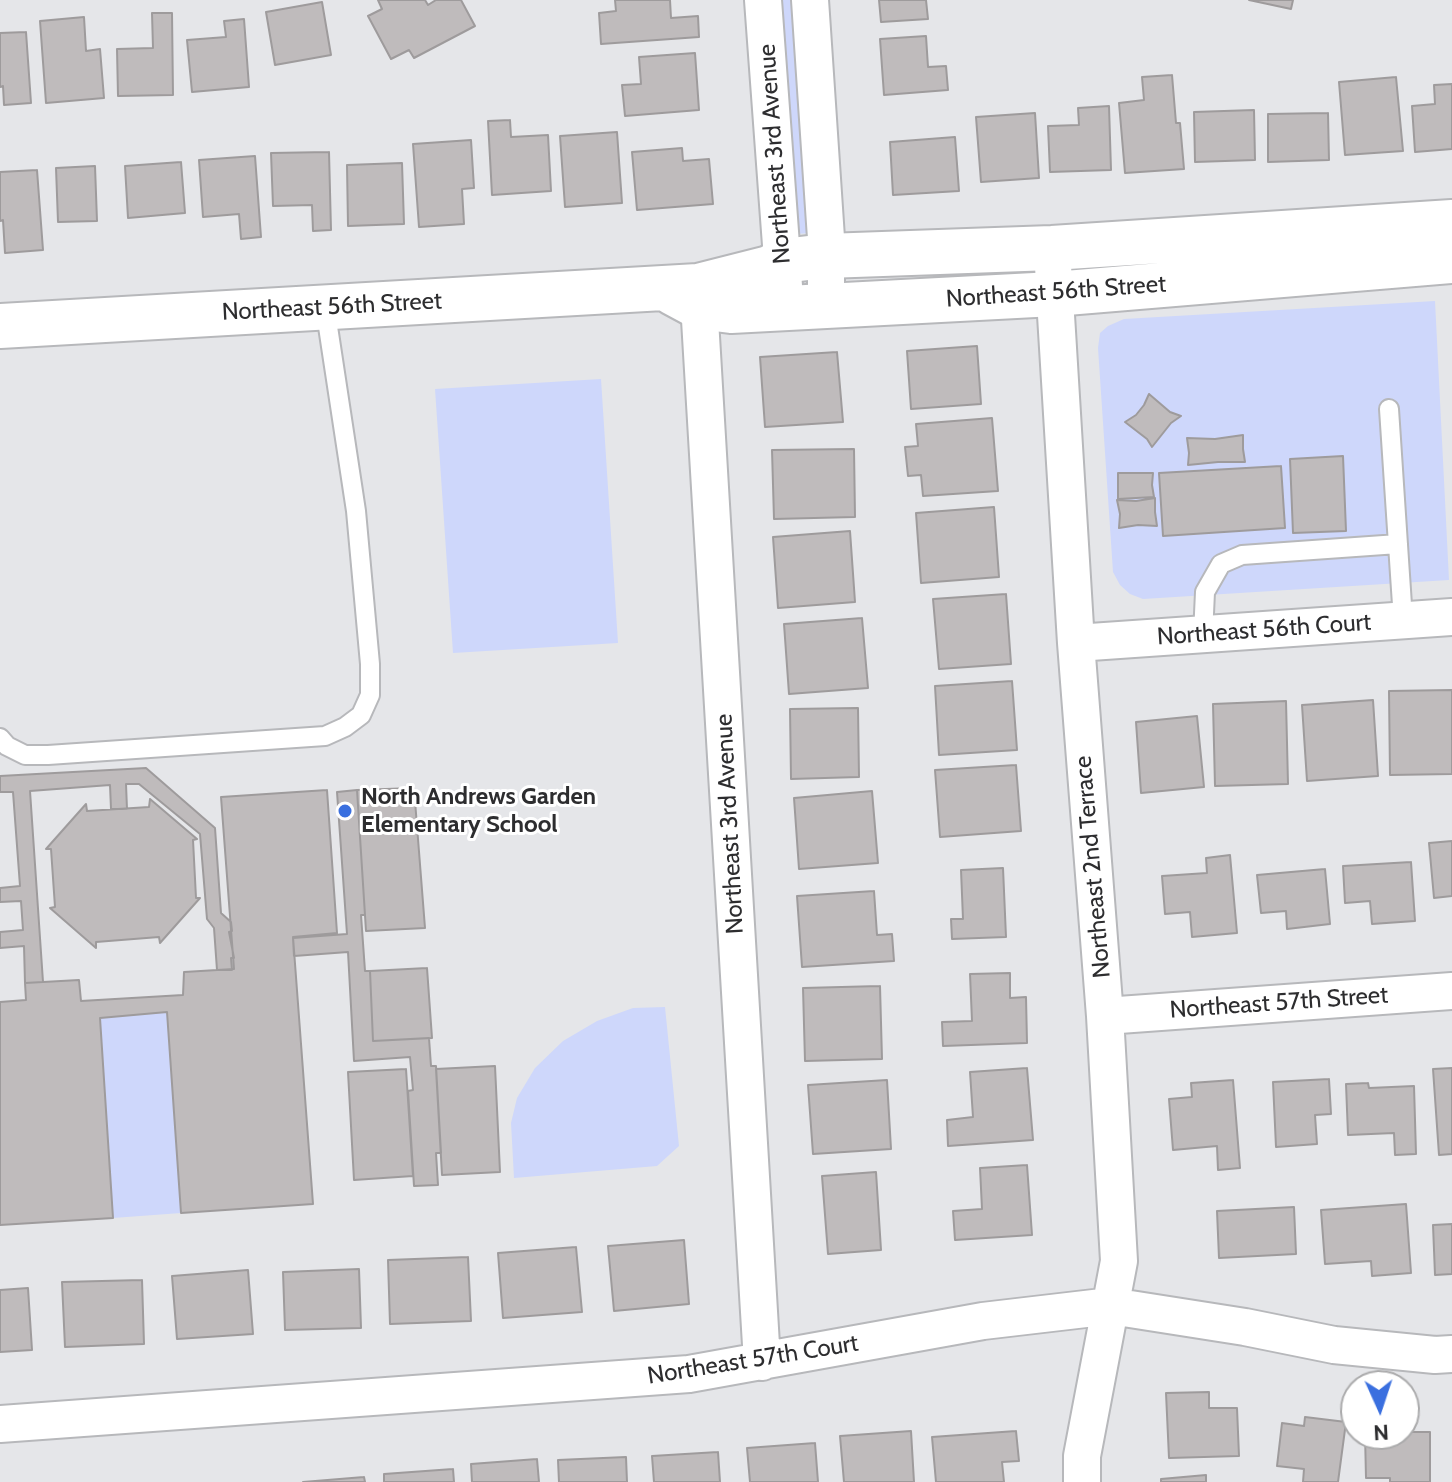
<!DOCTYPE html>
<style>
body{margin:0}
#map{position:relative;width:1452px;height:1482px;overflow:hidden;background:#e5e6e9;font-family:Cabin,sans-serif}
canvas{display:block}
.north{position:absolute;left:1340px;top:1370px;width:80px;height:80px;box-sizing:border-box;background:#fff;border:2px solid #ababac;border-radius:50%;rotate:177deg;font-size:22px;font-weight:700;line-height:32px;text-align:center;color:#2d2d2f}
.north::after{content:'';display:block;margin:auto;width:28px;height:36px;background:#3a6fdf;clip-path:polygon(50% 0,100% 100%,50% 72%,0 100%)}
</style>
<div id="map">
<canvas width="1452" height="1482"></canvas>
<div class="north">N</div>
</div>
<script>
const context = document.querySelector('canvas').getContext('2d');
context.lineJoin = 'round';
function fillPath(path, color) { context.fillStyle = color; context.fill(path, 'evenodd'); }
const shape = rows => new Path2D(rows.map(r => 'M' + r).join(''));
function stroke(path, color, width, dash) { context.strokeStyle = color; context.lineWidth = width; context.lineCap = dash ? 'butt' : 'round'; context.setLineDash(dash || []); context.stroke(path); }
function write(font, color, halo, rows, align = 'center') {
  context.font = font + ' Cabin,sans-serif'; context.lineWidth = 6; context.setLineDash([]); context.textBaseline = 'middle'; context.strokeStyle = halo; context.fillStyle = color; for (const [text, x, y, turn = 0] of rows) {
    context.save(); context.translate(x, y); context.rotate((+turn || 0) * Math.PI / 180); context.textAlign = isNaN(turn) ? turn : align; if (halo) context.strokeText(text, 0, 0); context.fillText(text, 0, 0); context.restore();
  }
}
const green = shape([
 [774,0,800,0,816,233,791,234],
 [1435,301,1449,580,1143,599,1130,594,1120,585,1113,572,1098,348,1100,333,1108,326,1124,319],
 [601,379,618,643,453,653,435,389],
 [665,1007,679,1146,657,1166,514,1178,511,1123,517,1098,535,1068,563,1041,597,1021,633,1008],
 [167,1012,181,1213,113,1218,100,1018]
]);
const building = shape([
 [378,0,425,0,428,5,436,0,461,0,475,26,414,58,409,50,391,59,368,16,382,9,378,0],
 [615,0,670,0,671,18,698,16,699,37,601,44,599,13,616,11,615,0],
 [879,0,926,0,928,19,881,22,879,0],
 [1249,0,1293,0,1291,9,1249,0],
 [322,2,331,55,275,65,266,12,322,2],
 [152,13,172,13,173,95,118,96,117,49,153,48,152,13],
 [84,17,86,51,100,49,104,98,46,103,40,21,84,17],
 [244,19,249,87,192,92,187,40,226,37,224,21,244,19],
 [26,32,31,103,4,105,3,86,0,87,0,33,26,32],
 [926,36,928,67,946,66,948,90,884,95,880,39,926,36],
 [695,53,699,110,625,116,622,85,641,84,639,57,695,53],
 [1172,75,1176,123,1180,123,1184,169,1125,173,1119,103,1144,100,1142,77,1172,75],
 [1396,77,1403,151,1345,155,1339,82,1396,77],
 [1452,84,1452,149,1415,152,1412,106,1435,104,1434,85,1452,84],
 [1109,106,1111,170,1050,172,1048,126,1079,125,1078,108,1109,106],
 [1254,110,1255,160,1195,162,1194,112,1254,110],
 [1035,113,1039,178,981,182,976,117,1035,113],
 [1328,113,1329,160,1268,162,1268,114,1328,113],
 [510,120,511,137,548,135,551,191,492,195,488,121,510,120],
 [617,132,622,203,565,207,560,136,617,132],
 [955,137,959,191,893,195,890,142,955,137],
 [471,140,474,188,462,189,464,224,419,227,413,144,471,140],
 [682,148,683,161,709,159,713,204,637,210,632,152,682,148],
 [329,152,331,230,313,231,312,205,273,206,271,153,329,152],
 [255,156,261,237,241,239,239,214,203,217,199,160,255,156],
 [181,162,185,213,128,218,125,166,181,162],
 [402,163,404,224,348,226,347,165,402,163],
 [95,166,97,221,58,222,56,168,95,166],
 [37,170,43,250,5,253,3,220,0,221,0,172,37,170],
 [977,346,981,404,911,409,907,351,977,346],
 [837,352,843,422,765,427,760,357,837,352],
 [1149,394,1170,412,1181,416,1171,423,1152,447,1147,439,1125,422,1136,415,1144,405,1149,394],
 [992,418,998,491,923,496,921,475,908,476,905,447,918,446,916,424,992,418],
 [1243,435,1243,449,1245,462,1218,462,1188,465,1189,453,1187,438,1215,439,1243,435],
 [854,449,855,517,774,519,772,450,854,449],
 [1343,456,1346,531,1293,533,1290,459,1343,456],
 [1281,466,1285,528,1163,536,1159,473,1281,466],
 [1118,473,1153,473,1152,485,1154,497,1118,499,1118,473],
 [1155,498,1155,512,1157,526,1138,525,1119,528,1120,514,1117,500,1136,501,1155,498],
 [994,507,999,577,921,583,916,513,994,507],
 [850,531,855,602,778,608,773,537,850,531],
 [1006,594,1011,664,939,669,933,599,1006,594],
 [862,618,868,688,789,694,784,624,862,618],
 [1012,681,1017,750,939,755,935,686,1012,681],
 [1452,690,1452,774,1390,775,1389,691,1452,690],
 [1373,700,1378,776,1307,781,1302,705,1373,700],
 [1286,701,1288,784,1215,786,1213,704,1286,701],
 [858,708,859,777,791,779,790,709,858,708],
 [1197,716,1204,787,1141,793,1136,722,1197,716],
 [1016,765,1021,831,940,837,935,770,1016,765],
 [146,768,215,828,221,913,231,922,232,931,229,932,234,958,231,958,232,970,217,970,214,928,207,919,200,834,139,784,126,784,127,809,111,809,110,785,30,791,43,982,25,983,24,946,0,948,0,932,23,930,21,901,0,902,0,888,20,886,13,792,0,792,0,776,146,768],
 [414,788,425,928,366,931,357,790,414,788],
 [327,790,337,933,293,937,313,1204,181,1213,167,1012,100,1018,113,1218,0,1225,0,1002,26,1000,25,983,79,980,81,1001,183,995,184,972,234,969,221,797,327,790],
 [357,790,365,915,361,915,365,971,370,971,373,1041,429,1038,431,1066,436,1066,441,1153,436,1153,438,1185,414,1186,408,1091,413,1090,410,1057,354,1061,348,952,294,956,293,938,347,934,337,792,357,790],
 [872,791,878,863,799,869,794,798,872,791],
 [150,799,197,839,193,840,196,898,200,898,160,943,159,937,96,942,96,948,50,908,55,907,51,849,46,849,86,804,87,811,149,807,150,799],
 [1452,841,1452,896,1434,898,1429,843,1452,841],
 [1230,855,1237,933,1192,937,1190,912,1165,914,1162,876,1207,873,1206,858,1230,855],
 [1411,862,1415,921,1372,924,1370,901,1345,903,1343,866,1411,862],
 [1003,868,1006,937,952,939,951,919,963,919,961,870,1003,868],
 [1325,869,1330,924,1287,929,1286,911,1261,913,1257,875,1325,869],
 [874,891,877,935,892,934,894,961,802,967,797,896,874,891],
 [427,968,432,1038,373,1041,370,971,427,968],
 [1010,973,1010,998,1026,997,1027,1043,943,1046,942,1022,972,1021,970,974,1010,973],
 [880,986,882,1059,805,1061,803,988,880,986],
 [495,1066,500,1172,442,1175,436,1069,495,1066],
 [1027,1068,1033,1140,948,1146,947,1120,973,1117,970,1072,1027,1068],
 [1452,1068,1452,1154,1439,1155,1433,1069,1452,1068],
 [406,1069,413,1176,354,1180,348,1072,406,1069],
 [1329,1079,1331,1114,1315,1115,1317,1144,1276,1147,1273,1082,1329,1079],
 [887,1080,891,1149,813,1154,808,1085,887,1080],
 [1233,1080,1240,1168,1218,1170,1217,1146,1173,1150,1169,1099,1192,1097,1191,1083,1233,1080],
 [1368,1083,1369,1088,1414,1086,1416,1154,1395,1155,1394,1133,1348,1135,1346,1084,1368,1083],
 [1027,1165,1032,1235,955,1240,953,1211,982,1209,980,1168,1027,1165],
 [876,1172,881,1250,828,1254,822,1176,876,1172],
 [1406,1204,1411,1273,1372,1276,1371,1261,1325,1264,1321,1210,1406,1204],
 [1294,1207,1296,1254,1219,1258,1217,1211,1294,1207],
 [1452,1224,1452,1274,1435,1275,1433,1225,1452,1224],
 [684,1240,689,1304,614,1311,608,1246,684,1240],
 [576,1247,582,1312,503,1318,498,1253,576,1247],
 [468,1257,471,1321,390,1324,388,1260,468,1257],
 [359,1269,361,1328,285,1330,283,1272,359,1269],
 [248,1270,253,1334,177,1339,172,1276,248,1270],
 [142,1280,144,1344,65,1347,62,1282,142,1280],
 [28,1288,32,1350,0,1352,0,1290,28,1288],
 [1209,1392,1209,1408,1237,1408,1239,1456,1169,1458,1166,1393,1209,1392],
 [1305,1417,1346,1422,1338,1482,1303,1482,1304,1469,1277,1466,1282,1423,1304,1426,1305,1417],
 [911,1431,914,1482,844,1482,840,1436,911,1431],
 [1016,1431,1019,1461,1002,1462,1004,1482,936,1482,932,1437,1016,1431],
 [1404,1432,1430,1432,1430,1482,1390,1482,1390,1478,1366,1478,1365,1434,1404,1434,1404,1432],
 [815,1443,818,1482,750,1482,747,1448,815,1443],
 [718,1452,720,1482,654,1482,652,1456,718,1452],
 [626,1457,627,1482,559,1482,558,1460,626,1457],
 [537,1459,539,1482,472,1482,471,1464,537,1459],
 [453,1469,454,1482,384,1482,384,1474,453,1469],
 [1206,1475,1206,1482,1161,1482,1161,1479,1206,1475],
 [364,1477,365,1482,303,1482,364,1477]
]);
const service = shape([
 [1389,409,1403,620],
 [1203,635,1205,592,1221,564,1242,555,1398,544],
 [0,738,7,746,25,755,48,755,325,736,345,727,361,715,370,695,370,664,356,511,325,307]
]);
const minor = shape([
 [763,0,784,286],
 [810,0,826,238,826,306],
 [1053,266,1076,643,1105,1016,1119,1261,1082,1456,1082,1482],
 [698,286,762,1362],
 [1076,643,1452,617],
 [1105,1016,1452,991],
 [0,1424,689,1374,983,1321,1111,1306,1245,1327,1334,1345,1435,1355,1452,1354]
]);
const tertiary = shape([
 [673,293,699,307,731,311,1054,294,1452,261],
 [0,326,698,286,769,268,782,261,826,256,1052,248,1452,222]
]);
const markers = [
 [345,811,8,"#3a6fdf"]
];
const streetNames = [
 ["Northeast 3rd Avenue",775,154,-94],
 ["Northeast 56th Street",1056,292,-4],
 ["Northeast 56th Street",332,307,-3],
 ["Northeast 56th Court",1264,630,-4],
 ["Northeast 3rd Avenue",730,824,-93],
 ["Northeast 2nd Terrace",1093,867,-95],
 ["Northeast 57th Street",1279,1003,-4],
 ["Northeast 57th Court",753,1360,-9]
];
const poiNames = [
 ["North Andrews Garden",361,797],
 ["Elementary School",361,825]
];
fillPath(green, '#ced7fb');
fillPath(building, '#bfbbbc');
stroke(building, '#9e9b9c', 2);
stroke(service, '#b7b8bb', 22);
stroke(minor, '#b7b8bb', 40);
stroke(tertiary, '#b7b8bb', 48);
stroke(service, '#fff', 18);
stroke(minor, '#fff', 36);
stroke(tertiary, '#fff', 44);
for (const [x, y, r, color] of markers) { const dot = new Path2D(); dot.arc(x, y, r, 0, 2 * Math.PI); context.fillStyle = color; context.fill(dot); stroke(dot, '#fff', 3); }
write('24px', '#2d2d2f', '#fff', streetNames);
write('bold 24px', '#2d2d2f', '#fff', poiNames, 'left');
</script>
